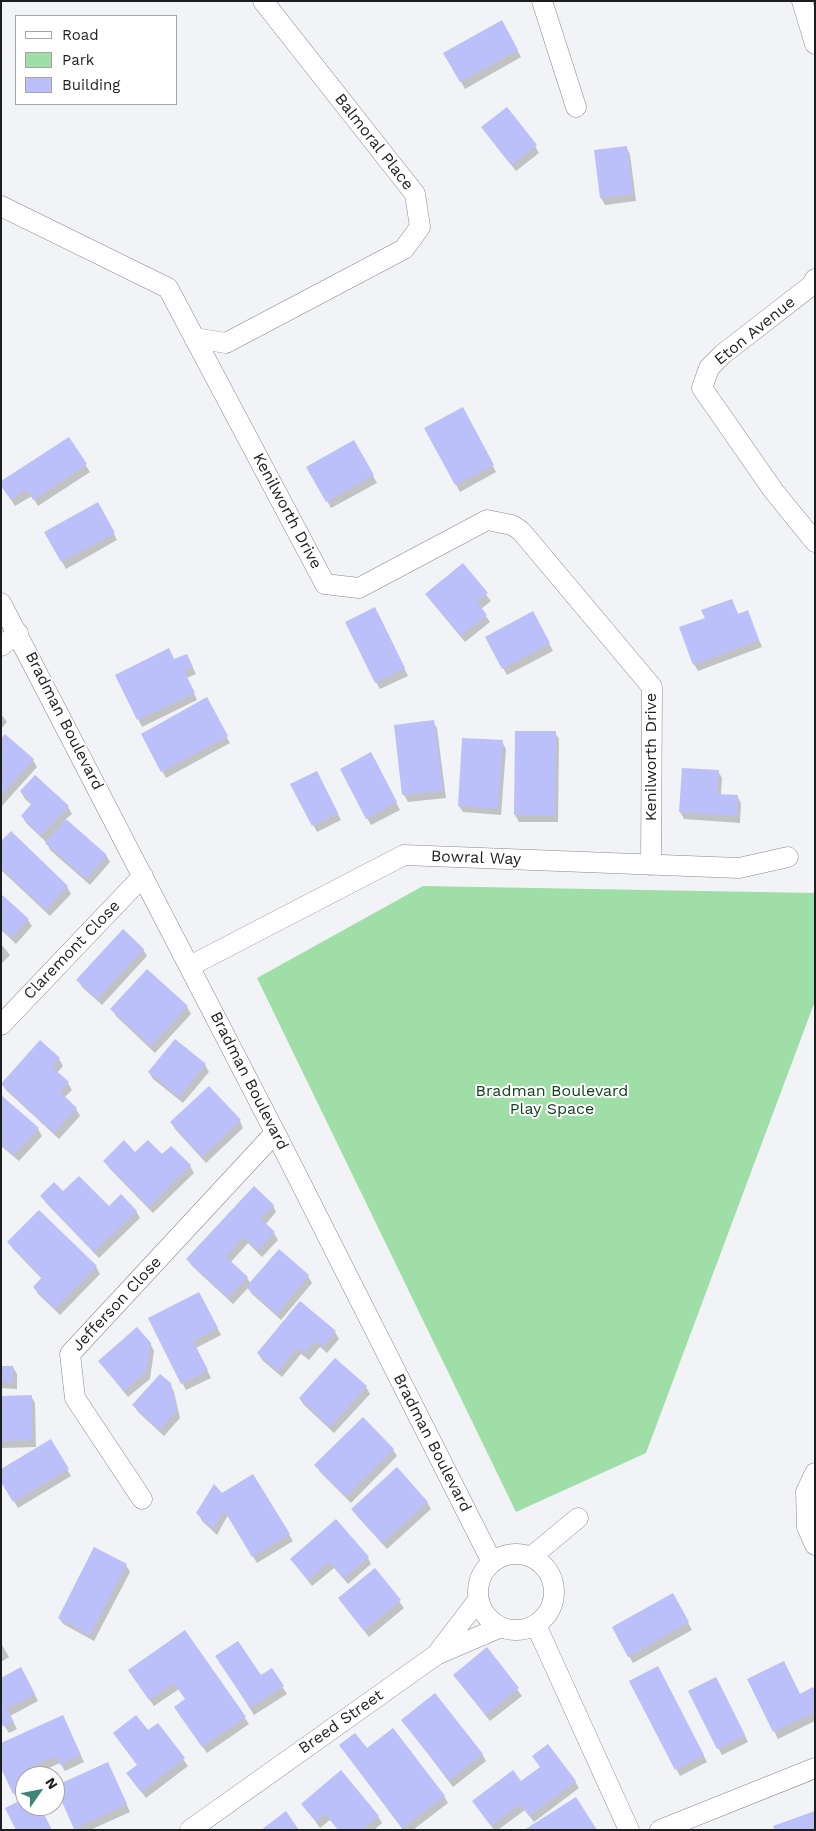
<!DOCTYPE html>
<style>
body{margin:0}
#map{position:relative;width:816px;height:1831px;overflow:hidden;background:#f2f3f6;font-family:"Work Sans",sans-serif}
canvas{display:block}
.frame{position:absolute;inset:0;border:2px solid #1d1e1f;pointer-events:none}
.legend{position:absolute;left:15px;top:15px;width:162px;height:90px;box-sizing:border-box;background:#fff;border:1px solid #a5a5a5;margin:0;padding:6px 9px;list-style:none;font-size:15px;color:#1d1e1f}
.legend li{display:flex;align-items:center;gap:10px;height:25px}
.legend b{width:25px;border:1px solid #a5a5a5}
.north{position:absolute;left:15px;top:1766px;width:50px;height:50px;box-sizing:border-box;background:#fff;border:1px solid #a5a5a5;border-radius:50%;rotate:57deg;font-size:14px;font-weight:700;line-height:20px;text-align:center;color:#1d1e1f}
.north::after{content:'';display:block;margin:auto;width:18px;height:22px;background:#408477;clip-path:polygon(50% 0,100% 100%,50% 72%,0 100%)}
</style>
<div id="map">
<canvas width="816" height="1831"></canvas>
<div class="frame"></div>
<ul class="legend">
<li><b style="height:6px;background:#fff"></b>Road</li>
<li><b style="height:14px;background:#9fdea7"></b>Park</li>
<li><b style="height:14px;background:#bbbffa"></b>Building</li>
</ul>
<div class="north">N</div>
</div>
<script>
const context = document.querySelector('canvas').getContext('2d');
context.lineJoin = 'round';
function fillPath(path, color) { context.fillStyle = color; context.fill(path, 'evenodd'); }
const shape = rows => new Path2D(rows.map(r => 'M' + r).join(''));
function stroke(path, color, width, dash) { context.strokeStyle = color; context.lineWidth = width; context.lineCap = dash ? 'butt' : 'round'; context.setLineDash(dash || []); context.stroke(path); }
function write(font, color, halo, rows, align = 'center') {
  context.font = font + ' "Work Sans",sans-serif'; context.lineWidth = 4; context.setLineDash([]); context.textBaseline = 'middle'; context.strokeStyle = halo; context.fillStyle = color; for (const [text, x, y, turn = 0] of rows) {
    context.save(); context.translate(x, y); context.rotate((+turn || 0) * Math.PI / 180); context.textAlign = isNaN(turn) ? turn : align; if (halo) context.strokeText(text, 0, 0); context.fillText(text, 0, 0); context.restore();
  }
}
const green = shape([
 [423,886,815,893,815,1001,646,1453,516,1512,257,978]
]);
const shadow = shape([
 [501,22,521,57,465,89,445,53],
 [487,134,535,146,539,153,516,171],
 [626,147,630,154,636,201,605,205,601,198,595,151],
 [467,416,496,472,460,492,426,428],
 [68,438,90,472,38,506,32,496,15,506,5,490],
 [353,441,377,483,331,508,308,467],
 [98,504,117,540,66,569,46,533],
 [462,564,491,601,481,609,490,622,465,642,431,601],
 [731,600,739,615,747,612,762,647,698,671,694,664,706,618],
 [379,616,408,676,380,689,376,682],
 [537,620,553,651,507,675,503,668],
 [174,661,190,662,196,674,187,678,197,700,142,727,117,675],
 [206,699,230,743,166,778,142,734],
 [1,714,7,722,1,729],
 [433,722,437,728,446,798,408,802,404,795,395,726],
 [555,733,559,739,558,822,519,822,515,815],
 [1,741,33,760,37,767,1,807],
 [502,742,506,749,501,815,463,812,459,806],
 [375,760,400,810,371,825,367,818],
 [683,769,718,771,722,778,721,795,737,796,741,803,740,823,684,819,680,812],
 [320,779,341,820,317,832,292,784],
 [21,792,68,807,72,814,65,820,106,855,110,862,90,885,50,850,47,843,26,823,22,816,32,805,25,799],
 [11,833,67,887,71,894,50,916,1,870,1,843],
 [1,895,28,920,32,926,16,944,1,930],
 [1,944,10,955,1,964],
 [143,949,147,956,102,1005,82,987,78,980],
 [187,1007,191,1014,155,1053,116,1016,112,1009],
 [40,1041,59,1059,63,1066,57,1073,68,1083,72,1090,64,1098,76,1109,80,1116,59,1139,6,1090,2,1083],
 [205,1065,209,1072,183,1103,153,1079,149,1072],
 [1,1096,38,1129,42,1136,19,1161,1,1146],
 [240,1121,243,1128,206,1163,175,1129,171,1122],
 [162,1156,190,1166,194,1173,153,1213,109,1168,105,1161],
 [63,1193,108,1208,136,1211,140,1218,99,1258,46,1203,42,1196],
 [273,1205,276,1212,265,1225,274,1233,278,1240,262,1257,248,1243,231,1262,247,1278,251,1284,279,1251,308,1276,312,1283,281,1320,252,1294,248,1288,233,1304,192,1266,188,1260],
 [9,1242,96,1267,100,1274,60,1315,38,1294,34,1287,42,1279,13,1249],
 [203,1300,221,1335,196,1348,211,1378,186,1390,149,1318],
 [335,1332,339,1339,327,1353,320,1347,309,1360,301,1354,282,1377,262,1360,258,1353],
 [150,1343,154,1351,150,1379,128,1397,99,1361],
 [1,1367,13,1367,17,1374,17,1389,1,1388],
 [170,1384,174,1392,180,1418,164,1436,138,1412,134,1406],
 [366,1387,370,1394,334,1433,304,1405,300,1399],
 [31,1396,35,1403,36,1447,1,1448,1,1397],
 [50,1441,71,1476,18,1508,1,1479],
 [393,1450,397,1456,351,1503,320,1472,316,1465],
 [253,1475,293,1541,257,1563,228,1515,217,1535,202,1521,198,1513],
 [427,1502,431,1509,387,1549,357,1516,353,1509],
 [368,1558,371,1564,348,1584,334,1568,312,1586,291,1559],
 [126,1565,130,1572,94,1641,63,1624,59,1618],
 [375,1569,404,1608,369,1637,344,1605],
 [673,1595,692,1630,633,1663,613,1628],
 [184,1631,249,1724,207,1753,179,1714,186,1699,179,1689,154,1706,133,1677],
 [1,1643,9,1657,1,1662],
 [487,1649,522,1696,490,1721,459,1682],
 [221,1663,261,1677,271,1670,287,1694,254,1715],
 [661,1674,707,1762,680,1776,631,1682],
 [25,1675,38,1701,10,1716,17,1729,9,1733,2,1722,1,1679],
 [749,1679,800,1695,815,1693,815,1721,778,1739],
 [720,1685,748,1742,722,1755,718,1748],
 [403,1721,482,1754,486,1761,453,1787],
 [66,1724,84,1762,65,1771,60,1763,31,1776,25,1776,25,1806,39,1806,51,1830,19,1802,14,1793,1,1765,1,1743,2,1744],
 [158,1724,188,1766,146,1798,132,1780],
 [341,1746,367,1750,444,1796,448,1803,413,1830,403,1830],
 [108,1764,130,1812,90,1830,76,1830,57,1787],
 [575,1781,579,1788,534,1822,525,1810,498,1830,494,1830,478,1808,521,1783],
 [303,1804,378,1816,382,1823,374,1830,338,1830,330,1820,320,1828]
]);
const building = shape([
 [502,20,518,50,460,82,443,53],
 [507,107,537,145,511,165,481,127],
 [627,146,633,194,600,198,594,150],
 [463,407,494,465,455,485,424,428],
 [69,437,87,464,33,500,27,489,11,500,1,486,1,481],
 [354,440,374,475,326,502,306,467],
 [98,502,115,533,61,562,44,532],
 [463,563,488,593,477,602,487,615,461,636,425,594],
 [732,599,738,614,748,610,759,640,693,665,679,627,705,618,701,610],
 [375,607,405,668,375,683,345,622],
 [533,611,550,643,502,669,485,637],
 [169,648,174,659,187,654,193,667,184,671,195,693,137,720,115,675],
 [207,697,228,736,161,772,141,734],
 [434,720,443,791,402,795,394,725],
 [515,731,556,731,555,816,514,815],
 [5,734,34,759,1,796,1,739],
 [462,738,503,740,498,809,458,806],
 [371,752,397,802,366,819,340,769],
 [682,768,719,770,717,794,738,795,737,816,679,812],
 [317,771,338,813,312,826,290,784],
 [35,775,69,806,41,836,21,816,32,803,20,791],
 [66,819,107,855,86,879,45,843],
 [11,831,68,886,46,910,1,868,1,841],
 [1,894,29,919,11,938,1,928],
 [123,929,144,949,97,999,76,980],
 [147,969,188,1006,151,1046,110,1009],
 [175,1039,206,1064,179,1097,148,1072],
 [40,1040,60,1058,52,1067,69,1082,60,1092,77,1108,54,1133,1,1084],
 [209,1086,241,1120,202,1157,170,1122],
 [1,1095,39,1128,14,1155,1,1144],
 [124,1140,135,1152,148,1140,162,1154,171,1146,191,1165,149,1207,103,1161],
 [79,1176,109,1206,121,1194,137,1211,94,1252,40,1196,54,1182,63,1191],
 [254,1186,274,1205,261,1219,275,1232,258,1250,243,1237,226,1257,248,1277,228,1298,186,1259],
 [39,1210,97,1266,55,1309,33,1287,42,1277,7,1242],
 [279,1249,309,1275,277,1314,246,1287],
 [199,1292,218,1328,193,1341,208,1370,181,1384,148,1318],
 [300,1301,336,1331,323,1347,315,1341,304,1354,297,1348,278,1371,257,1353],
 [137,1327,151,1343,146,1372,124,1391,98,1361],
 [335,1358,367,1386,330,1427,299,1398],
 [1,1366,13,1366,13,1382,1,1382],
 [160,1374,171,1383,177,1410,160,1430,132,1405],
 [32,1395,32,1440,1,1441,1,1396],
 [363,1417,394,1449,346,1497,314,1465],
 [51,1439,69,1469,13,1502,1,1482,1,1469],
 [397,1467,428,1502,382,1543,351,1509],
 [253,1474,290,1534,252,1557,224,1510,213,1529,196,1513,214,1484,222,1493],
 [336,1519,369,1557,344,1578,329,1562,308,1580,290,1559],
 [94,1547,127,1564,90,1635,58,1618],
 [375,1568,401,1600,364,1631,338,1598],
 [673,1593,689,1622,628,1657,612,1627],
 [185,1630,246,1717,202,1747,174,1707,185,1699,174,1683,149,1700,128,1670],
 [238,1641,261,1675,272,1668,284,1686,250,1708,215,1656],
 [487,1647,519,1688,486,1715,453,1675],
 [784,1661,800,1694,813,1687,815,1691,815,1712,773,1732,747,1679],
 [658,1666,704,1755,675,1770,629,1681],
 [21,1667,35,1694,7,1709,14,1722,4,1727,1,1723,1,1678],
 [716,1677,745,1735,717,1749,688,1691],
 [435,1693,483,1754,449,1780,401,1720],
 [63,1715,81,1755,60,1765,56,1756,27,1769,30,1776,25,1776,25,1788,13,1794,1,1768,1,1743],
 [136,1715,148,1730,158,1723,185,1758,141,1792,126,1773,137,1765,113,1733],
 [393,1728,445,1796,402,1828,339,1745,355,1733,367,1748],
 [548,1744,576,1781,529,1816,520,1804,491,1826,472,1801,513,1770,521,1781,540,1767,532,1756],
 [108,1762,127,1804,74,1829,55,1786],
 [341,1770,379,1816,362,1830,339,1830,325,1814,316,1822,301,1804],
 [576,1797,597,1830,524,1830],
 [25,1798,25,1806,40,1806,52,1830,16,1830,5,1808],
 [286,1811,299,1830,261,1830],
 [815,1811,815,1830,775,1830,773,1826]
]);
const minor = shape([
 [542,1,576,107],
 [802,1,815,44],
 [1,206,168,288,325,584,359,588,487,520,512,525,521,531,652,687,651,865],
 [815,279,812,285,723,354,709,368,702,388,773,490,815,542],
 [194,338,226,343,404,249,420,227,415,194,263,1],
 [1,603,280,1142,492,1562],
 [1,646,18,633],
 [190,966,404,855,739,868,788,857],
 [1,1025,143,876],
 [815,1473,806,1492,807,1527,815,1545],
 [142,1499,75,1398,70,1354,275,1133],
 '478 1592a38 38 0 1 1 76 0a38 38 0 1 1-76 0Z',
 [531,1557,578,1518],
 [536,1625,629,1830],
 [438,1654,501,1627],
 [190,1830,436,1655,478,1600],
 [660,1830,815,1768]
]);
const streetNames = [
 ["Balmoral Place",374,142,52],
 ["Eton Avenue",755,331,-39],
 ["Kenilworth Drive",287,511,62],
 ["Bradman Boulevard",64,721,63],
 ["Kenilworth Drive",651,757,-90],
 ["Bowral Way",476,858,2],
 ["Claremont Close",72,950,-46],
 ["Bradman Boulevard",249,1081,63],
 ["Jefferson Close",117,1304,-47],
 ["Bradman Boulevard",432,1443,63],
 ["Breed Street",341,1722,-35]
];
const parkNames = [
 ["Bradman Boulevard",552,1091],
 ["Play Space",552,1109]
];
fillPath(green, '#9fdea7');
fillPath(shadow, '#0003');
fillPath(building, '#bbbffa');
stroke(minor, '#87888b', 21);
stroke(minor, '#fff', 20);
write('16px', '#1d1e1f', '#fff', streetNames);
write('16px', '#12411d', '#fff', parkNames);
</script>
